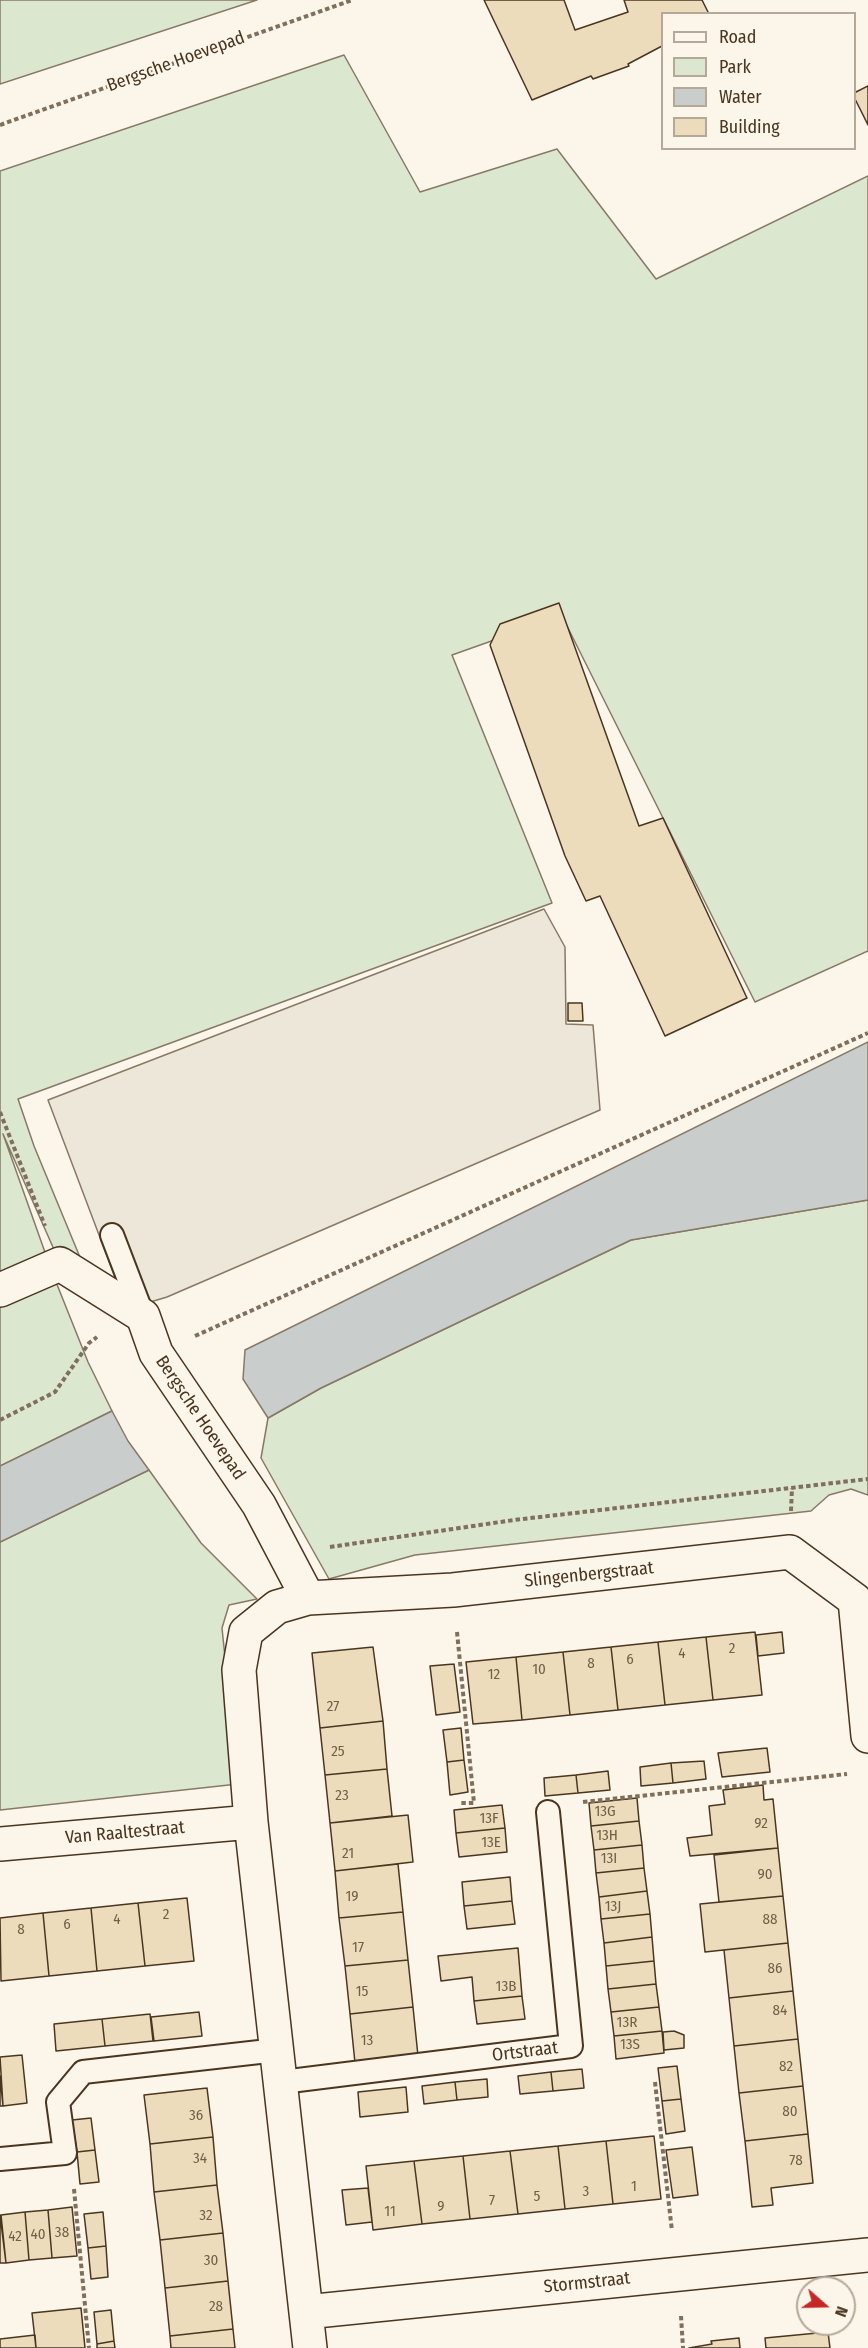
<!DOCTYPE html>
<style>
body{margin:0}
#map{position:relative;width:868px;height:2348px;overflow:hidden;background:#fbf6e9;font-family:"Fira Sans Condensed",sans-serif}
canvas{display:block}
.legend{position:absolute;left:661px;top:12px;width:195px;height:138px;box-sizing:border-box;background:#fbf6e9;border:2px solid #b4a999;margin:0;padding:8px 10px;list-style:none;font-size:18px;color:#4a3520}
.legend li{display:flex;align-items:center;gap:12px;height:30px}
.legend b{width:30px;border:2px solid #b4a999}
.north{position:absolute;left:796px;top:2276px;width:60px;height:60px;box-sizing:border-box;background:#fbf6e9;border:2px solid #b4a999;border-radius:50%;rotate:110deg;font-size:16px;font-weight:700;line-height:24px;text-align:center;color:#4a3520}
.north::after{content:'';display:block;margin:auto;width:21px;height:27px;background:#c62828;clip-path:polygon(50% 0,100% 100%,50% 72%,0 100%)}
</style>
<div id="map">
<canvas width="868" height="2348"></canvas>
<ul class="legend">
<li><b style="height:8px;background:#fbf6e9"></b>Road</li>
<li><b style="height:16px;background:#dce7d0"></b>Park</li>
<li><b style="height:16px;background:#c9cecd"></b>Water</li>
<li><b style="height:16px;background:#ecdcbc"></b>Building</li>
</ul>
<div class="north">N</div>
</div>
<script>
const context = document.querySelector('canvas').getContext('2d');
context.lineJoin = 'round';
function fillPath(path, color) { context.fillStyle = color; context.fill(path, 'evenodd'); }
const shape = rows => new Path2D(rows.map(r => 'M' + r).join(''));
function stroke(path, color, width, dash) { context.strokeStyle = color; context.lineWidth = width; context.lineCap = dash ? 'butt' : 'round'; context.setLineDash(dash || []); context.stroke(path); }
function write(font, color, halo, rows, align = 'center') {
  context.font = font + ' "Fira Sans Condensed",sans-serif'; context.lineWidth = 4.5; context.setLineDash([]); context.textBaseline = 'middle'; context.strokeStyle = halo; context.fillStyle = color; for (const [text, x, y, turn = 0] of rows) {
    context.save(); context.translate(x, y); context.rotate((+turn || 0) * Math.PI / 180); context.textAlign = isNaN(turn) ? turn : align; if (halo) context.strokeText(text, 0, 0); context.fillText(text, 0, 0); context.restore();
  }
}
const green = shape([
 [0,0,257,0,0,84,0,0],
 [344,55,420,192,557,149,656,279,868,176,868,951,755,1002,560,612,514,633,452,655,552,903,18,1099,34,1146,84,1267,71,1288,3,1134,52,1272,88,1362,112,1411,0,1466,0,171,344,55],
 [868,1200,868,1495,851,1489,829,1495,811,1511,415,1555,329,1579,261,1458,268,1418,321,1388,631,1240,868,1200],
 [149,1470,201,1543,257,1599,229,1605,222,1628,238,1784,0,1810,0,1542,149,1470]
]);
const parking = shape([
 [544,909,565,947,566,1024,593,1025,600,1110,167,1297,127,1309,48,1100,544,909]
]);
const water = shape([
 [868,1042,868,1200,631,1240,321,1388,268,1418,243,1379,245,1350,868,1042],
 [112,1411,128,1441,149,1470,0,1542,0,1466,112,1411]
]);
const building = shape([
 [484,0,564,0,575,30,628,12,624,0,702,0,709,14,662,14,662,46,628,64,629,66,593,79,591,76,532,100,484,0],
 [868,86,868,125,854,97,854,88,856,92,868,86],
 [559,603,639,826,663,818,747,998,665,1036,600,896,586,901,565,856,490,645,500,624,559,603],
 [568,1003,582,1003,583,1021,568,1021,568,1003],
 [755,1632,762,1695,713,1700,706,1637,755,1632],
 [782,1632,784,1653,758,1656,756,1635,782,1632],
 [706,1637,713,1700,665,1705,658,1642,706,1637],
 [658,1642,665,1705,618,1710,611,1647,658,1642],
 [373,1647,383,1721,320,1728,312,1653,373,1647],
 [611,1647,618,1710,570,1715,563,1652,611,1647],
 [563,1652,570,1715,522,1720,516,1657,563,1652],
 [516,1657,522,1720,473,1724,466,1662,516,1657],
 [454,1664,460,1712,436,1715,430,1666,454,1664],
 [383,1721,387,1769,325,1775,320,1728,383,1721],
 [461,1728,464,1760,447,1762,443,1730,461,1728],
 [767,1748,770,1772,722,1777,718,1753,767,1748],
 [464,1760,468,1792,450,1795,447,1762,464,1760],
 [704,1761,706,1779,673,1783,671,1763,704,1761],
 [671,1763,673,1783,641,1786,640,1767,671,1763],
 [387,1769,392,1816,330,1823,325,1775,387,1769],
 [608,1771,610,1790,578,1793,576,1775,608,1771],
 [576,1775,578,1793,545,1796,544,1778,576,1775],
 [763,1785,764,1800,773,1799,778,1848,690,1856,687,1838,712,1835,709,1806,725,1804,723,1790,763,1785],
 [637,1798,639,1821,591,1826,589,1803,637,1798],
 [502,1805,505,1828,456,1833,454,1810,502,1805],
 [408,1815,413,1862,335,1871,330,1823,408,1815],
 [639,1821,642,1845,594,1850,591,1826,639,1821],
 [505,1828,507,1852,459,1857,456,1833,505,1828],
 [642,1845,644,1868,596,1873,594,1850,642,1845],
 [778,1848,783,1896,719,1902,714,1855,778,1848],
 [398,1864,403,1912,339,1918,335,1871,398,1864],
 [644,1868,647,1891,599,1897,596,1873,644,1868],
 [510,1877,512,1901,464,1906,462,1882,510,1877],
 [647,1891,650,1914,601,1919,599,1897,647,1891],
 [783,1896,788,1943,705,1952,700,1904,783,1896],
 [187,1898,194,1961,145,1966,138,1903,187,1898],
 [512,1901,515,1924,467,1929,464,1906,512,1901],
 [138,1903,145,1966,97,1971,91,1908,138,1903],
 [91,1908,97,1971,49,1976,43,1913,91,1908],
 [403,1912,408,1960,345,1966,339,1918,403,1912],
 [43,1913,49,1976,1,1981,0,1918,43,1913],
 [650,1914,652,1937,604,1943,601,1919,650,1914],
 [652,1937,654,1961,606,1966,604,1943,652,1937],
 [788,1943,793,1991,729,1998,724,1950,788,1943],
 [518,1948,522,1996,474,2001,472,1977,441,1981,438,1956,518,1948],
 [408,1960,413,2007,350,2014,345,1966,408,1960],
 [654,1961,656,1984,608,1989,606,1966,654,1961],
 [656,1984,659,2007,611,2012,608,1989,656,1984],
 [793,1991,798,2039,734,2046,729,1998,793,1991],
 [522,1996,525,2019,477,2024,474,2001,522,1996],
 [413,2007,418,2056,355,2063,350,2014,413,2007],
 [659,2007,662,2031,614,2036,611,2012,659,2007],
 [199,2012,202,2036,154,2041,151,2017,199,2012],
 [150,2014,153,2041,105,2046,102,2019,150,2014],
 [102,2019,105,2046,56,2051,54,2024,102,2019],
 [662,2031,664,2053,616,2059,614,2036,662,2031],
 [674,2031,684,2035,684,2048,664,2050,663,2032,674,2031],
 [798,2039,803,2086,739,2093,734,2046,798,2039],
 [22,2055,27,2103,3,2106,0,2057,22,2055],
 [677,2066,681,2099,662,2101,658,2068,677,2066],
 [582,2069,584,2088,553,2091,551,2072,582,2069],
 [551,2072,553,2091,520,2094,518,2076,551,2072],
 [0,2076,3,2106,0,2106,0,2076],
 [487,2079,488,2097,457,2100,455,2082,487,2079],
 [455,2082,457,2100,424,2104,422,2086,455,2082],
 [803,2086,808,2134,745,2141,739,2093,803,2086],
 [406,2087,408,2112,360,2117,358,2092,406,2087],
 [207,2088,213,2137,150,2144,144,2095,207,2088],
 [681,2099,685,2131,666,2134,662,2101,681,2099],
 [91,2118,95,2150,77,2152,72,2120,91,2118],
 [808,2134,813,2183,771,2188,773,2205,752,2207,745,2141,808,2134],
 [654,2136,661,2199,613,2204,606,2141,654,2136],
 [213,2137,217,2185,154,2192,150,2144,213,2137],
 [606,2141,613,2204,565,2209,558,2146,606,2141],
 [558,2146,565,2209,518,2214,510,2151,558,2146],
 [692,2147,698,2195,673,2198,666,2150,692,2147],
 [95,2150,99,2182,80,2184,77,2152,95,2150],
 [510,2151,518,2214,470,2219,463,2156,510,2151],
 [463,2156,470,2219,422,2224,414,2161,463,2156],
 [414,2161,422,2224,373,2230,366,2166,414,2161],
 [217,2185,223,2233,160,2240,154,2192,217,2185],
 [368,2188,372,2222,346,2225,342,2190,368,2188],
 [72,2207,77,2256,52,2258,48,2210,72,2207],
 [48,2210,52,2258,29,2260,25,2212,48,2210],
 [25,2212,29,2260,6,2263,1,2215,25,2212],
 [103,2212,106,2246,88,2248,84,2214,103,2212],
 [0,2215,6,2263,0,2263,0,2215],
 [223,2233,228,2281,165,2288,160,2240,223,2233],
 [106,2246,108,2277,91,2279,88,2248,106,2246],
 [228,2281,233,2329,170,2336,165,2288,228,2281],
 [81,2308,85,2348,36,2348,32,2313,81,2308],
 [111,2310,114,2341,97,2344,94,2312,111,2310],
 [233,2329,235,2348,171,2348,170,2336,233,2329],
 [828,2332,830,2348,766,2348,765,2338,828,2332],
 [35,2335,36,2348,0,2348,0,2339,35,2335],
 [739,2338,740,2348,689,2348,712,2344,711,2341,739,2338],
 [114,2341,115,2348,97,2348,97,2344,114,2341]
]);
const path = shape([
 [0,125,352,0],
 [0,1112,45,1226],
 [195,1336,868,1033],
 [0,1420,55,1392,89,1343,97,1337],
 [791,1511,792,1488],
 [330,1547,514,1520,868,1479],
 [457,1632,474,1803,460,1803],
 [583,1802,847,1774],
 [655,2082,672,2231],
 [74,2189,89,2348],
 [681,2316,683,2348]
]);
const lane = shape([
 [112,1235,143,1316],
 [282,2082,571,2046,548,1812],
 [0,2159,65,2153,58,2102,83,2072,277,2050]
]);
const street = shape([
 [0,1290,60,1264,143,1316,156,1353,259,1505,308,1598],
 [0,1844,251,1822],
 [306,2312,868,2255],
 [310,2348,251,1822,239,1670,246,1632,277,1607,308,1598,453,1590,790,1552,855,1600,868,1736]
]);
const numberNames = [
 ["2",732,1649],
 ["4",682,1654],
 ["6",630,1660],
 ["8",591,1664],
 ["10",539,1670],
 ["12",494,1675],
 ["27",333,1707],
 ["25",338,1752],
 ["23",342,1796],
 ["13G",605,1812],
 ["13F",489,1819],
 ["92",761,1824],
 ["13H",607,1836],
 ["13E",491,1843],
 ["21",348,1854],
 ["13I",609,1859],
 ["90",765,1875],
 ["19",352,1897],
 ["13J",613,1907],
 ["2",166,1915],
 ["4",117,1920],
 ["88",770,1920],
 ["6",67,1925],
 ["8",21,1930],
 ["17",358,1948],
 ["86",775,1969],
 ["13B",506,1987],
 ["15",362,1992],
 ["84",780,2011],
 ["13R",627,2023],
 ["13",367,2041],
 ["13S",630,2045],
 ["82",786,2067],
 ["80",790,2112],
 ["36",196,2116],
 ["34",200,2159],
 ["78",796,2161],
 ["1",634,2187],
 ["3",586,2192],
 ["5",537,2197],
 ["7",492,2201],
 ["9",441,2207],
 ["11",390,2212],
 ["32",206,2216],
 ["38",62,2233],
 ["40",38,2235],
 ["42",15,2237],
 ["30",211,2261],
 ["28",216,2307]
];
const streetNames = [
 ["Bergsche Hoevepad",176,62,-20],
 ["Bergsche Hoevepad",200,1418,56],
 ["Slingenbergstraat",589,1575,-6],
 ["Van Raaltestraat",125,1833,-5],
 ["Ortstraat",525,2052,-7],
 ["Stormstraat",587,2283,-6]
];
fillPath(green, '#dce7d0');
stroke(green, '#887966', 1.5);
fillPath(parking, '#ede7d9');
stroke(parking, '#887966', 1.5);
fillPath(water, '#c9cecd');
stroke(water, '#887966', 1.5);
fillPath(building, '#ecdcbc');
stroke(building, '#4a3520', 1.5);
stroke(lane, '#4a3520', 26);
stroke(street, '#4a3520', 36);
stroke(path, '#7f6f5c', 4, [4.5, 3]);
stroke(lane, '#fbf6e9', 22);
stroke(street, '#fbf6e9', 33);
write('15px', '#725f47', null, numberNames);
write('18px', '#4a3520', '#fbf6e9', streetNames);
</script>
